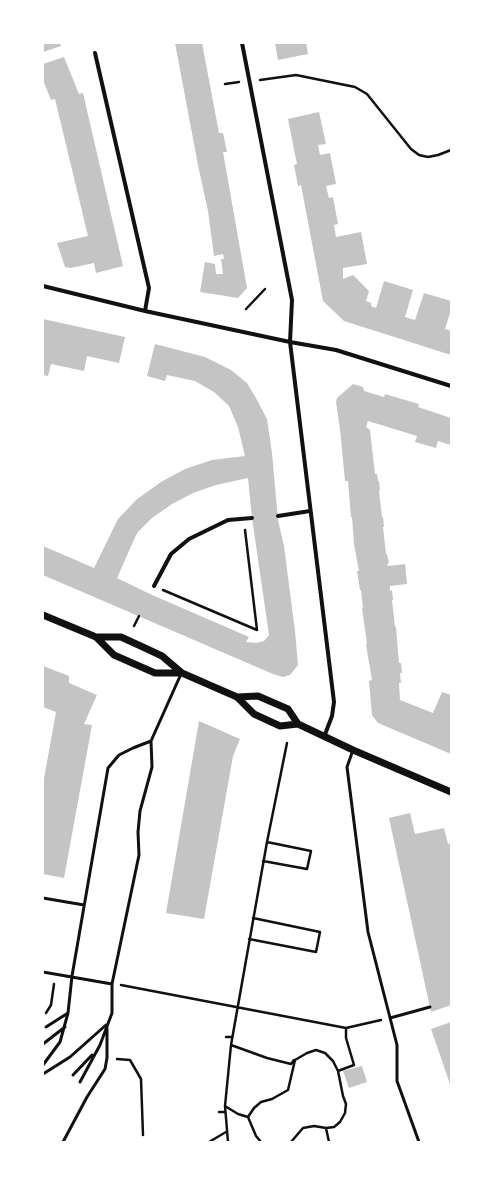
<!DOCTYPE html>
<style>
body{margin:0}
#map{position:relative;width:494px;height:1185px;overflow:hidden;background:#fff;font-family:Roboto,sans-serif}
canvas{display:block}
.frame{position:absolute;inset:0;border:44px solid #fff;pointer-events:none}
</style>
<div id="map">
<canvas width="494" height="1185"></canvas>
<div class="frame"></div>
</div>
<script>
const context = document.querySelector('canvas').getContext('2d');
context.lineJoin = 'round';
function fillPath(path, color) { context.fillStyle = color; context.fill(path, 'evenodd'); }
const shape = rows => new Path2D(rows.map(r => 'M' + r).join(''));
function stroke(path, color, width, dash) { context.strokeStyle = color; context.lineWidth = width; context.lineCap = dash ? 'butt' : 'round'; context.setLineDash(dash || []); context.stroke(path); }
const building = shape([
 [43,43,60,43,61,46,43,52],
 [175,43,202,43,219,133,223,133,227,152,223,152,247,288,238,298,200,292,205,262,215,264,216,274,223,274,221,259,224,259,223,254,214,256,208,211,198,165],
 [275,43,306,43,308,54,278,60],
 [64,57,79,94,83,93,123,266,96,273,94,263,71,268,65,267,57,243,88,236,55,99,51,100,43,80,43,64],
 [319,112,326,144,318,145,320,155,330,153,336,184,326,186,329,198,333,197,338,224,334,225,336,237,361,232,367,264,343,268,343,279,353,275,369,291,366,301,371,303,371,306,376,308,384,281,413,290,405,317,415,320,424,293,451,301,451,310,445,329,451,331,451,355,344,321,323,301,301,185,298,186,294,165,297,164,288,119],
 [43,319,125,337,119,363,87,356,84,371,51,364,48,376,43,375],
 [155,344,205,357,231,370,247,383,256,398,267,419,272,453,278,520,284,546,295,631,298,665,290,675,283,677,273,674,43,575,43,546,94,568,118,519,136,500,161,482,185,469,212,460,245,456,238,427,229,406,214,392,195,381,167,375,165,381,147,376],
 [248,478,252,518,269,635,264,641,257,643,246,642,249,637,150,594,117,578,137,533,152,518,172,504,193,493,216,485],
 [353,384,363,387,364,391,384,397,385,394,419,404,418,407,451,418,451,445,438,441,436,448,415,442,417,436,368,421,366,427,370,430,375,474,377,474,378,481,379,481,380,490,379,491,382,517,383,517,384,527,383,527,386,554,387,554,389,563,387,564,388,566,405,564,407,584,390,586,390,591,392,590,393,600,392,600,395,627,396,627,399,663,401,663,402,673,400,673,401,683,399,683,400,700,433,713,442,692,451,695,451,754,378,723,372,715,369,681,372,680,366,645,367,644,362,608,363,608,361,590,360,590,357,571,359,571,354,544,352,517,351,517,348,481,345,481,340,429,336,402,337,398],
 [43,666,69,676,69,683,97,695,84,724,92,725,64,878,43,874,43,784,56,712,43,707],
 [199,721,240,739,233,756,204,919,166,913],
 [410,813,415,834,444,828,448,844,451,843,451,1005,431,1012,389,818],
 [451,1022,451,1087,431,1029],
 [362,1066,367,1082,349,1088,343,1071]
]);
const path = shape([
 [260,80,296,75,355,87,367,94,411,149,419,155,428,157,438,155,451,150],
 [225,84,239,82],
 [246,309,265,289],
 [163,590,257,630,245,530],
 [134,626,139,616],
 [263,861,307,869,311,851,267,842],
 [249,939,316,952,320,932,253,918],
 [121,985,346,1028,381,1020],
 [46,1013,51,1005,54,984],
 [226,1037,232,1037],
 [231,1045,267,1058,291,1064,294,1060],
 [117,1059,130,1060,141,1079,143,1135],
 [225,1106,238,1114,248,1117],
 [219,1112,225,1112],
 [326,1128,329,1142],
 [209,1142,226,1132],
 [228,1142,225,1106,231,1045,267,842,287,743],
 [261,1142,256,1136,248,1117,254,1108,261,1102,272,1099,288,1090,295,1060,307,1053,316,1050,325,1053,333,1061,338,1071,354,1065,346,1038,346,1028],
 [291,1142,303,1128,314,1126,326,1128,334,1127,340,1122,345,1113,346,1104,343,1096,338,1071]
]);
const service = shape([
 [353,750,347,767,368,932,397,1045,397,1081,419,1142],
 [43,898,84,905],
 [43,972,112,984],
 [390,1018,430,1007],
 [46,1027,68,1013],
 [43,1044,65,1027],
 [43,1065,60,1042,68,1013,72,976,108,768,119,755,133,748,151,741],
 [43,1074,70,1057,106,1025],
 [73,1075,92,1055],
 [80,1082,100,1045,112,1013,112,984,139,855,138,832,140,811,152,767,151,741,181,674],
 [63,1142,87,1097,105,1069,107,1058,107,1028]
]);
const minor = shape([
 [242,43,292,300,290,342,334,702,332,716,324,737],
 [95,53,149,288,145,311],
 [43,286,145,311,290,342,336,350,451,386],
 [278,516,310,511],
 [154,586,171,554,189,539,228,520,252,518]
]);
const tertiary = shape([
 [43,615,96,637,114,655,155,673,182,673],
 [96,637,121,637,145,648,162,656,182,673,237,697,254,714,280,726,298,724,353,750,451,792],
 [237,697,258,696,288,709,298,724]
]);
fillPath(building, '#c4c4c4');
stroke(path, '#111', 2.5);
stroke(service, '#111', 3);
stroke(minor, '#111', 4);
stroke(tertiary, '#111', 7);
</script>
